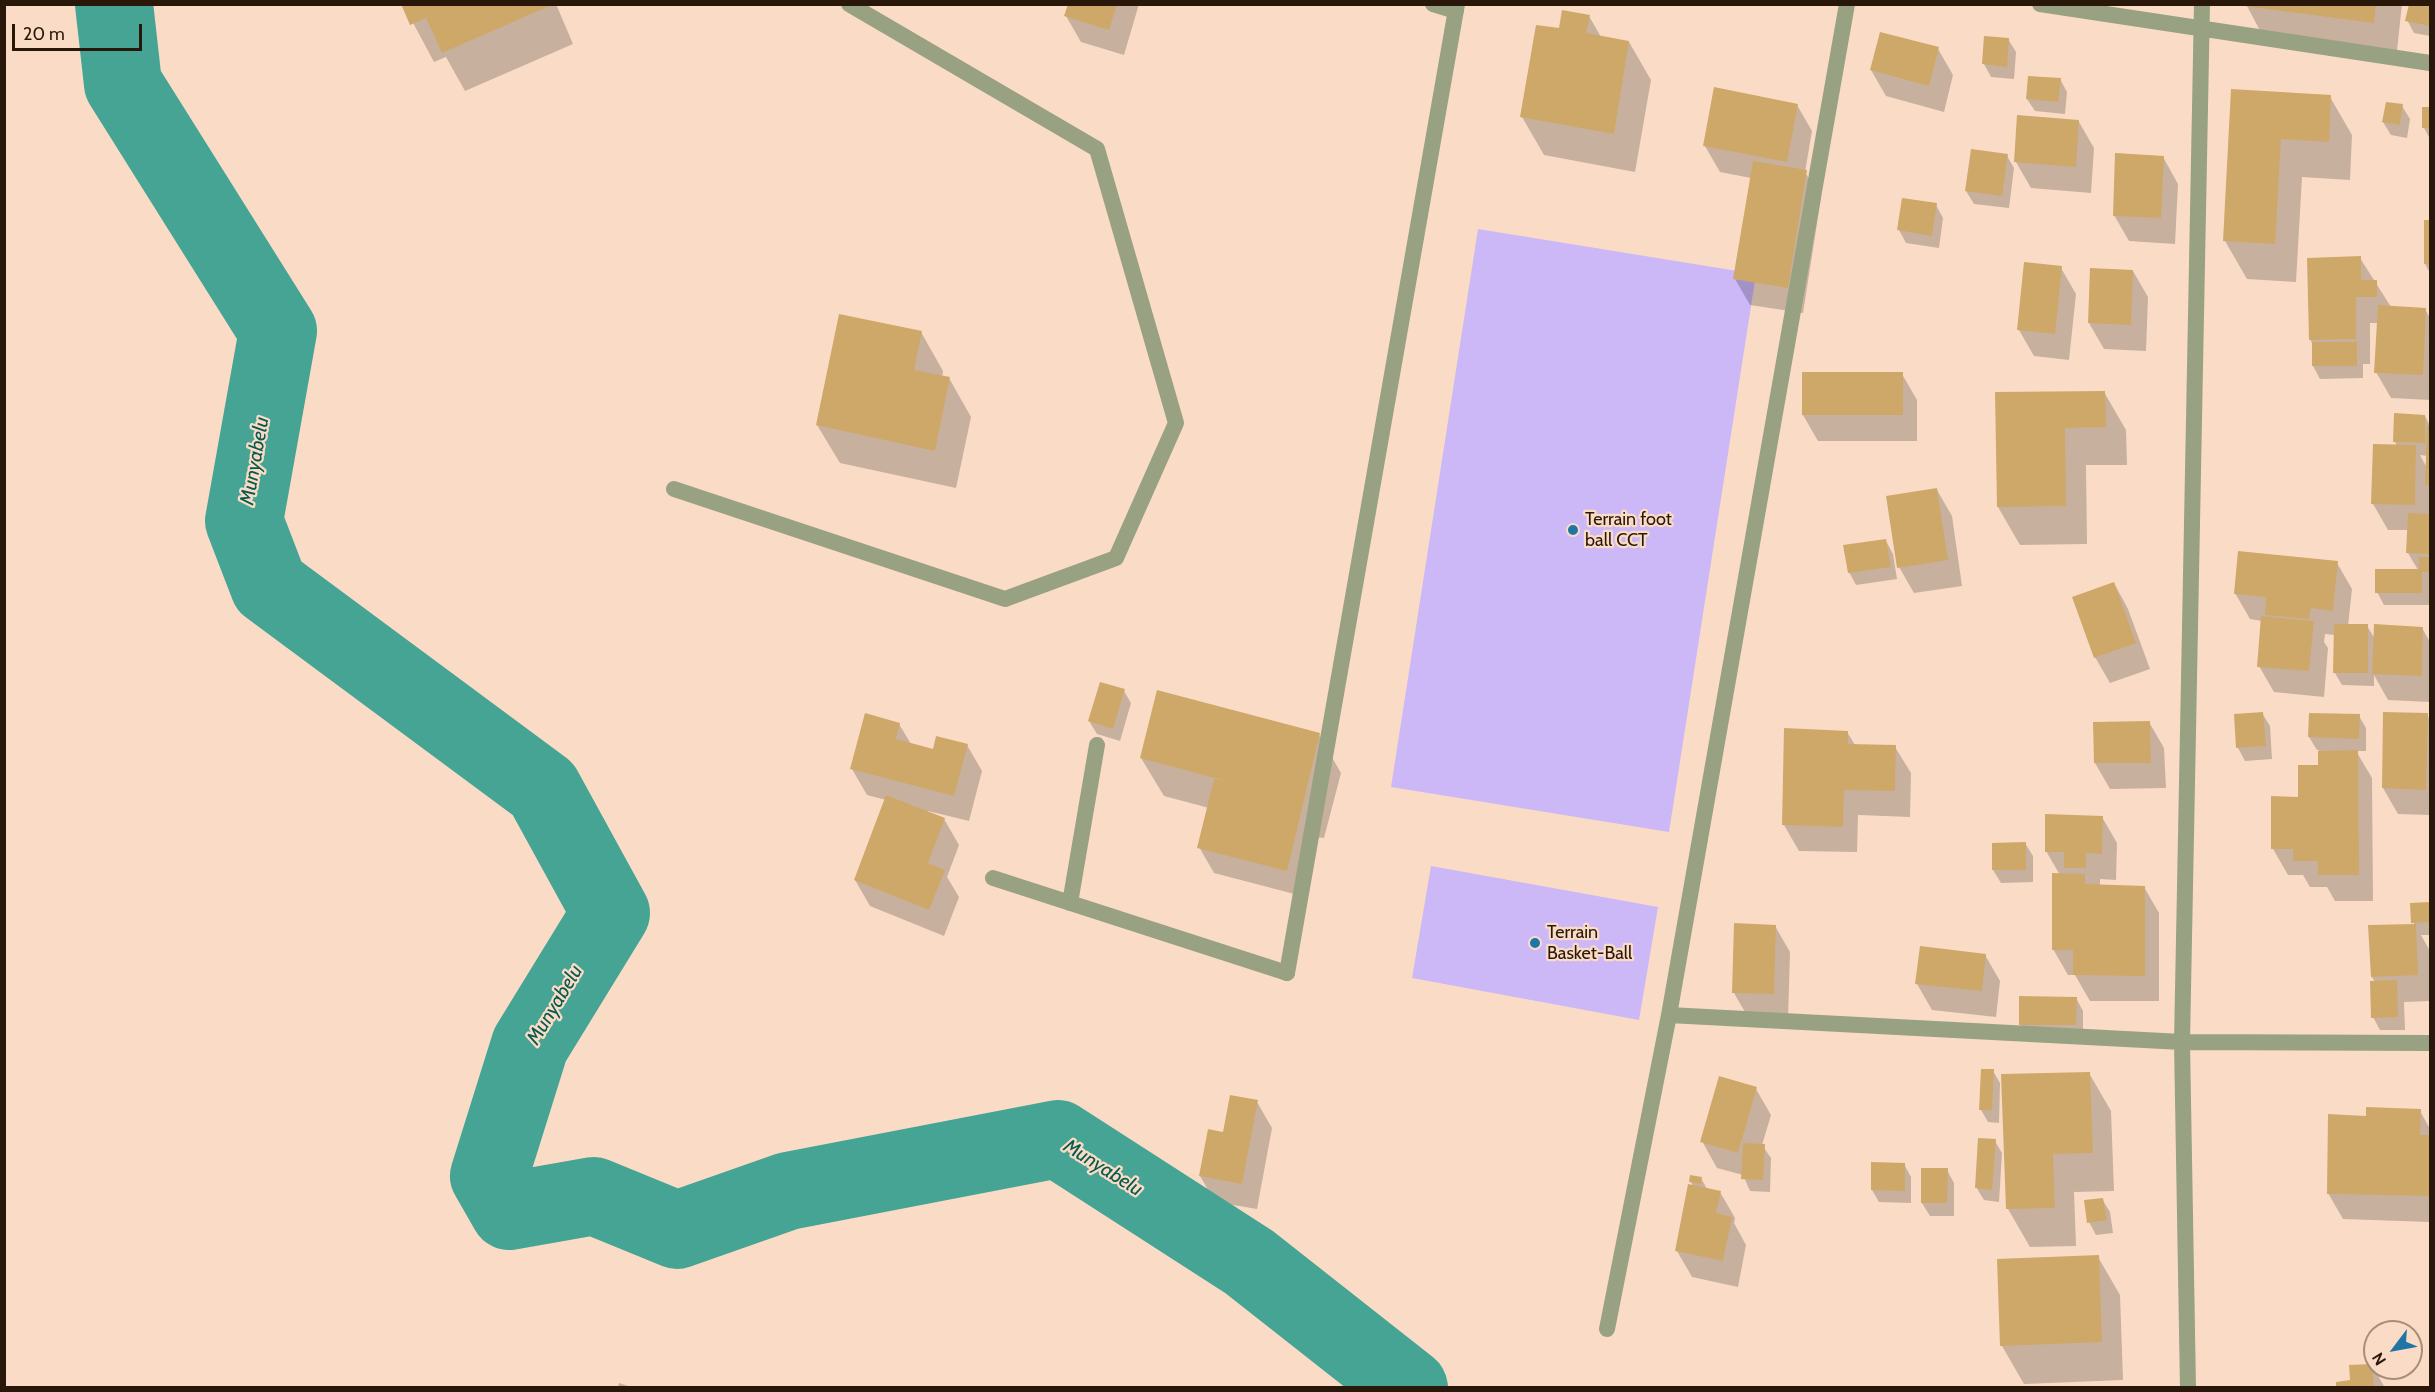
<!DOCTYPE html>
<style>
body{margin:0}
#map{position:relative;width:2435px;height:1392px;overflow:hidden;background:#fadcc6;font-family:Cabin,sans-serif}
canvas{display:block}
.frame{position:absolute;inset:0;border:6px solid #291809;pointer-events:none}
.north{position:absolute;left:2363px;top:1320px;width:60px;height:60px;box-sizing:border-box;background:#fadcc6;border:2px solid #a68e7a;border-radius:50%;rotate:238deg;font-size:16px;font-weight:700;line-height:24px;text-align:center;color:#291809}
.north::after{content:'';display:block;margin:auto;width:21px;height:27px;background:#2175a5;clip-path:polygon(50% 0,100% 100%,50% 72%,0 100%)}
.scale{position:absolute;left:12px;top:24px;width:130px;height:27px;box-sizing:border-box;border:3px solid #291809;border-top:0;padding-left:8px;font-size:18px;line-height:21px;white-space:nowrap;color:#291809;-webkit-text-stroke:4px #fadcc6;paint-order:stroke}
</style>
<div id="map">
<canvas width="2435" height="1392"></canvas>
<div class="frame"></div>
<div class="north">N</div>
<div class="scale">20 m</div>
</div>
<script>
const context = document.querySelector('canvas').getContext('2d');
context.lineJoin = 'round';
function fillPath(path, color) { context.fillStyle = color; context.fill(path, 'evenodd'); }
const shape = rows => new Path2D(rows.map(r => 'M' + r).join(''));
function stroke(path, color, width, dash) { context.strokeStyle = color; context.lineWidth = width; context.lineCap = dash ? 'butt' : 'round'; context.setLineDash(dash || []); context.stroke(path); }
function write(font, color, halo, rows, align = 'center') {
  context.font = font + ' Cabin,sans-serif'; context.lineWidth = 4.5; context.setLineDash([]); context.textBaseline = 'middle'; context.strokeStyle = halo; context.fillStyle = color; for (const [text, x, y, turn = 0] of rows) {
    context.save(); context.translate(x, y); context.rotate((+turn || 0) * Math.PI / 180); context.textAlign = isNaN(turn) ? turn : align; if (halo) context.strokeText(text, 0, 0); context.fillText(text, 0, 0); context.restore();
  }
}
const green = shape([
 [1478,229,1756,274,1669,832,1391,787],
 [1431,866,1658,907,1639,1020,1412,978]
]);
const shadow = shape([
 [403,4,556,4,573,44,465,91,446,57,434,62],
 [1069,4,1139,4,1124,55,1081,42,1066,16],
 [2246,4,2402,4,2396,60,2267,44],
 [2410,4,2430,4,2430,36,2414,33,2407,20],
 [1589,16,1601,37,1629,42,1651,80,1635,172,1544,155,1522,117],
 [2008,39,2016,52,2014,79,1991,77,1984,64],
 [1938,49,1953,75,1944,112,1886,96,1871,70],
 [2060,79,2067,92,2065,114,2035,111,2027,99],
 [2232,91,2330,97,2352,135,2350,180,2302,177,2296,282,2247,279,2225,241],
 [1797,105,1812,131,1805,172,1821,198,1803,313,1750,305,1735,279,1751,178,1720,172,1705,146],
 [2402,106,2410,119,2407,138,2391,135,2383,122],
 [2424,109,2430,109,2430,139,2424,128],
 [2079,122,2094,148,2091,193,2031,188,2016,162],
 [2007,156,2014,168,2009,208,1974,204,1966,191],
 [2163,157,2178,184,2175,244,2129,241,2114,215],
 [1936,205,1943,218,1939,248,1906,243,1899,230],
 [2425,221,2430,221,2430,273,2425,264],
 [2360,258,2391,307,2425,309,2430,318,2430,400,2391,398,2376,372,2378,323,2370,323,2370,364,2363,364,2363,378,2320,379,2313,366,2313,345,2310,339],
 [2061,268,2076,294,2069,360,2034,356,2019,330],
 [2133,271,2148,297,2146,351,2104,349,2089,323],
 [921,332,943,371,942,377,949,378,971,417,956,488,840,463,817,425],
 [1902,374,1917,400,1917,441,1818,441,1803,415],
 [2104,392,2126,430,2127,465,2086,465,2087,544,2020,545,1998,507,1997,394],
 [2425,416,2430,426,2429,605,2384,605,2377,592,2418,570,2408,553,2409,530,2388,530,2373,504,2397,446,2395,442],
 [2420,455,2427,456,2427,468],
 [1937,490,1952,516,1962,586,1914,593,1899,567],
 [1886,541,1893,554,1897,579,1856,585,1849,572],
 [2337,563,2352,589,2348,626,2367,626,2375,639,2422,628,2430,642,2430,702,2388,700,2374,675,2374,686,2342,685,2335,673,2335,635,2325,634,2324,642,2328,648,2324,697,2274,692,2259,666,2262,621,2250,619,2235,593],
 [2114,583,2128,609,2150,669,2110,683,2095,657],
 [1124,691,1131,703,1120,741,1097,734,1089,721],
 [2262,713,2270,726,2272,759,2245,761,2238,748,2235,715],
 [2427,714,2430,721,2430,815,2398,814,2383,788],
 [2359,716,2366,728,2366,751,2356,751,2372,778,2373,901,2335,901,2327,887,2310,887,2303,875,2288,875,2273,849,2300,798,2320,766,2319,750,2317,750,2309,737],
 [2149,722,2164,748,2166,788,2110,789,2095,763,2095,723],
 [899,724,911,744,935,751,967,745,982,771,969,821,928,811,927,813,944,819,959,845,947,877,959,897,944,936,870,906,855,880,886,800,867,795,852,769],
 [1847,732,1855,745,1895,747,1911,773,1910,817,1858,815,1857,852,1799,851,1784,825],
 [1319,735,1341,773,1324,838,1316,837,1302,896,1214,873,1199,847,1209,808,1164,796,1141,758],
 [2102,817,2117,843,2116,880,2100,879,2100,886,2144,887,2159,913,2159,1001,2090,1001,2075,975,2068,975,2053,949,2060,875,2046,851],
 [2025,843,2033,856,2033,882,2001,883,1993,870],
 [2430,903,2430,935,2421,935,2430,951,2430,1001,2404,1002,2405,1030,2380,1030,2373,1017,2375,982,2372,977,2414,925,2412,904],
 [1775,926,1790,952,1788,1019,1749,1019,1734,993],
 [1985,955,2000,981,1996,1017,1932,1010,1917,984],
 [2076,998,2083,1011,2083,1038,2028,1037,2021,1025],
 [1993,1071,2000,1083,1999,1123,1988,1122,1981,1110],
 [2089,1073,2111,1111,2114,1191,2074,1192,2076,1246,2030,1247,2008,1209],
 [1756,1089,1771,1115,1762,1145,1771,1158,1770,1192,1750,1191,1743,1175,1717,1168,1702,1141],
 [1257,1102,1272,1128,1257,1209,1215,1202,1200,1176,1225,1134],
 [2420,1111,2430,1129,2430,1222,2343,1219,2328,1193],
 [1995,1141,2002,1153,1999,1202,1984,1200,1976,1187],
 [1904,1164,1911,1177,1911,1203,1879,1202,1872,1190],
 [1947,1170,1954,1183,1954,1216,1930,1216,1922,1203],
 [1701,1178,1707,1189,1720,1192,1735,1218,1734,1223,1746,1245,1738,1287,1692,1277,1677,1251,1693,1186,1691,1182],
 [2102,1199,2110,1212,2113,1233,2096,1235,2089,1222],
 [2098,1257,2120,1295,2123,1380,2024,1384,2002,1346],
 [2372,1365,2385,1388,2338,1388,2351,1382],
 [619,1383,634,1388,618,1388]
]);
const river = shape([
 [114,4,123,84,278,331,244,521,269,586,543,789,611,913,530,1045,489,1176,509,1211,594,1196,677,1230,788,1191,1058,1139,1249,1262,1409,1388]
]);
const building = shape([
 [401,4,554,4,442,53,426,18,410,25],
 [1068,4,1117,4,1109,30,1064,16],
 [2244,4,2376,4,2374,23,2244,6],
 [2409,4,2430,4,2430,26,2405,21],
 [1562,10,1590,15,1586,33,1629,41,1614,134,1520,117,1536,25,1559,28],
 [1880,32,1939,47,1929,86,1870,70],
 [1984,36,2009,38,2007,67,1982,64],
 [2028,76,2061,78,2058,102,2026,99],
 [1714,87,1798,104,1787,162,1703,146],
 [2231,89,2331,95,2329,142,2281,139,2275,244,2223,241],
 [2386,102,2403,104,2400,125,2382,122],
 [2422,107,2430,107,2430,128,2422,128],
 [2017,115,2079,120,2076,167,2014,162],
 [1971,149,2008,154,2002,196,1965,191],
 [2115,153,2164,156,2161,218,2113,216],
 [1753,161,1807,170,1788,288,1733,279],
 [1902,198,1937,203,1932,236,1897,230],
 [2424,220,2430,220,2430,264,2424,264],
 [2361,256,2361,280,2377,280,2377,297,2356,297,2356,339,2309,340,2307,258],
 [2024,262,2062,266,2055,334,2017,330],
 [2090,268,2133,270,2131,325,2088,323],
 [2378,305,2426,308,2423,375,2374,373],
 [839,314,922,331,914,370,950,377,935,451,816,425],
 [2312,342,2357,342,2357,366,2312,366],
 [1802,372,1903,372,1903,415,1802,415],
 [2105,391,2106,427,2065,428,2066,506,1997,507,1995,392],
 [2394,413,2425,415,2425,443,2393,442],
 [2427,426,2430,426,2430,485,2425,485],
 [2373,444,2416,445,2415,505,2371,504],
 [1937,488,1948,560,1897,568,1886,496],
 [2408,513,2430,514,2430,554,2406,553],
 [1886,539,1891,567,1848,573,1843,545],
 [2238,551,2338,561,2333,611,2311,608,2309,619,2265,615,2266,597,2234,594],
 [2419,557,2430,557,2430,572,2422,572,2422,593,2375,593,2375,569,2419,569],
 [2114,582,2136,643,2094,658,2072,597],
 [2261,616,2314,621,2309,671,2257,667],
 [2334,624,2368,624,2368,673,2333,673],
 [2374,624,2423,627,2422,676,2372,674],
 [1100,682,1125,689,1113,729,1088,721],
 [1157,690,1320,733,1287,871,1197,848,1214,779,1226,781,1140,758],
 [2263,712,2266,746,2236,748,2234,714],
 [2383,712,2428,713,2426,790,2382,788],
 [865,713,900,723,896,739,933,749,936,736,968,744,954,796,850,769],
 [2309,713,2360,714,2359,739,2308,737],
 [2150,721,2151,763,2094,763,2093,722],
 [1784,728,1848,731,1848,744,1896,745,1895,791,1844,790,1843,827,1782,825],
 [2358,750,2359,875,2318,875,2318,861,2293,861,2293,849,2271,849,2271,796,2298,797,2298,765,2318,765,2318,751],
 [886,795,945,818,928,863,945,870,929,910,854,880],
 [2045,814,2103,816,2102,854,2086,853,2086,868,2064,868,2064,852,2045,852],
 [2026,842,2026,870,1992,870,1992,843],
 [2052,873,2085,874,2085,884,2145,886,2145,976,2073,975,2073,950,2052,950],
 [2430,902,2430,922,2411,923,2410,903],
 [1734,923,1776,925,1774,994,1732,993],
 [2416,924,2418,975,2371,977,2368,925],
 [1920,946,1986,954,1982,991,1915,984],
 [2397,980,2398,1017,2371,1018,2370,981],
 [2019,996,2077,997,2076,1025,2019,1025],
 [1981,1069,1994,1069,1992,1110,1979,1110],
 [2090,1072,2093,1153,2053,1154,2055,1208,2006,1209,2001,1074],
 [1719,1076,1757,1087,1738,1153,1700,1142],
 [1230,1095,1258,1100,1242,1184,1199,1176,1208,1129,1223,1132],
 [2366,1107,2421,1109,2420,1135,2430,1135,2430,1196,2327,1194,2328,1114,2366,1116],
 [1978,1138,1996,1139,1992,1190,1975,1188],
 [1743,1143,1765,1144,1763,1180,1741,1179],
 [1871,1162,1905,1163,1905,1191,1871,1190],
 [1921,1168,1948,1168,1947,1203,1921,1203],
 [1690,1175,1702,1177,1701,1184,1689,1182],
 [1688,1184,1721,1191,1716,1213,1732,1217,1723,1261,1675,1251],
 [2103,1198,2107,1220,2087,1223,2084,1200],
 [2099,1255,2102,1342,2000,1346,1997,1259],
 [2372,1364,2374,1388,2336,1388,2336,1382,2350,1380,2349,1365]
]);
const service = shape([
 [674,489,1005,599,1116,558,1176,423,1097,149,849,4],
 [993,878,1287,973],
 [1070,903,1097,745]
]);
const minor = shape([
 [1433,4,1456,11],
 [2040,4,2430,63],
 [1287,973,1457,4],
 [1669,1015,2182,1042,2430,1043],
 [1607,1329,1669,1015,1847,4],
 [2188,1388,2182,1042,2202,4]
]);
const markers = [
 [1573,530,6,"#2175a5"],
 [1535,943,6,"#2175a5"]
];
const poiNames = [
 ["Terrain foot",1585,520],
 ["ball CCT",1585,541],
 ["Terrain",1547,933],
 ["Basket-Ball",1547,954]
];
const waterNames = [
 ["Munyabelu",255,461,-80],
 ["Munyabelu",555,1005,-59],
 ["Munyabelu",1103,1168,32]
];
fillPath(green, '#ccb7f7');
fillPath(shadow, '#0003');
stroke(river, '#45a493', 78);
fillPath(building, '#cea868');
stroke(service, '#99a183', 16);
stroke(minor, '#99a183', 16);
for (const [x, y, r, color] of markers) { const dot = new Path2D(); dot.arc(x, y, r, 0, 2 * Math.PI); context.fillStyle = color; context.fill(dot); stroke(dot, '#fadcc6', 2); }
write('18px', '#291809', '#fadcc6', poiNames, 'left');
write('italic 20px', '#075a4e', '#fadcc6', waterNames);
</script>
